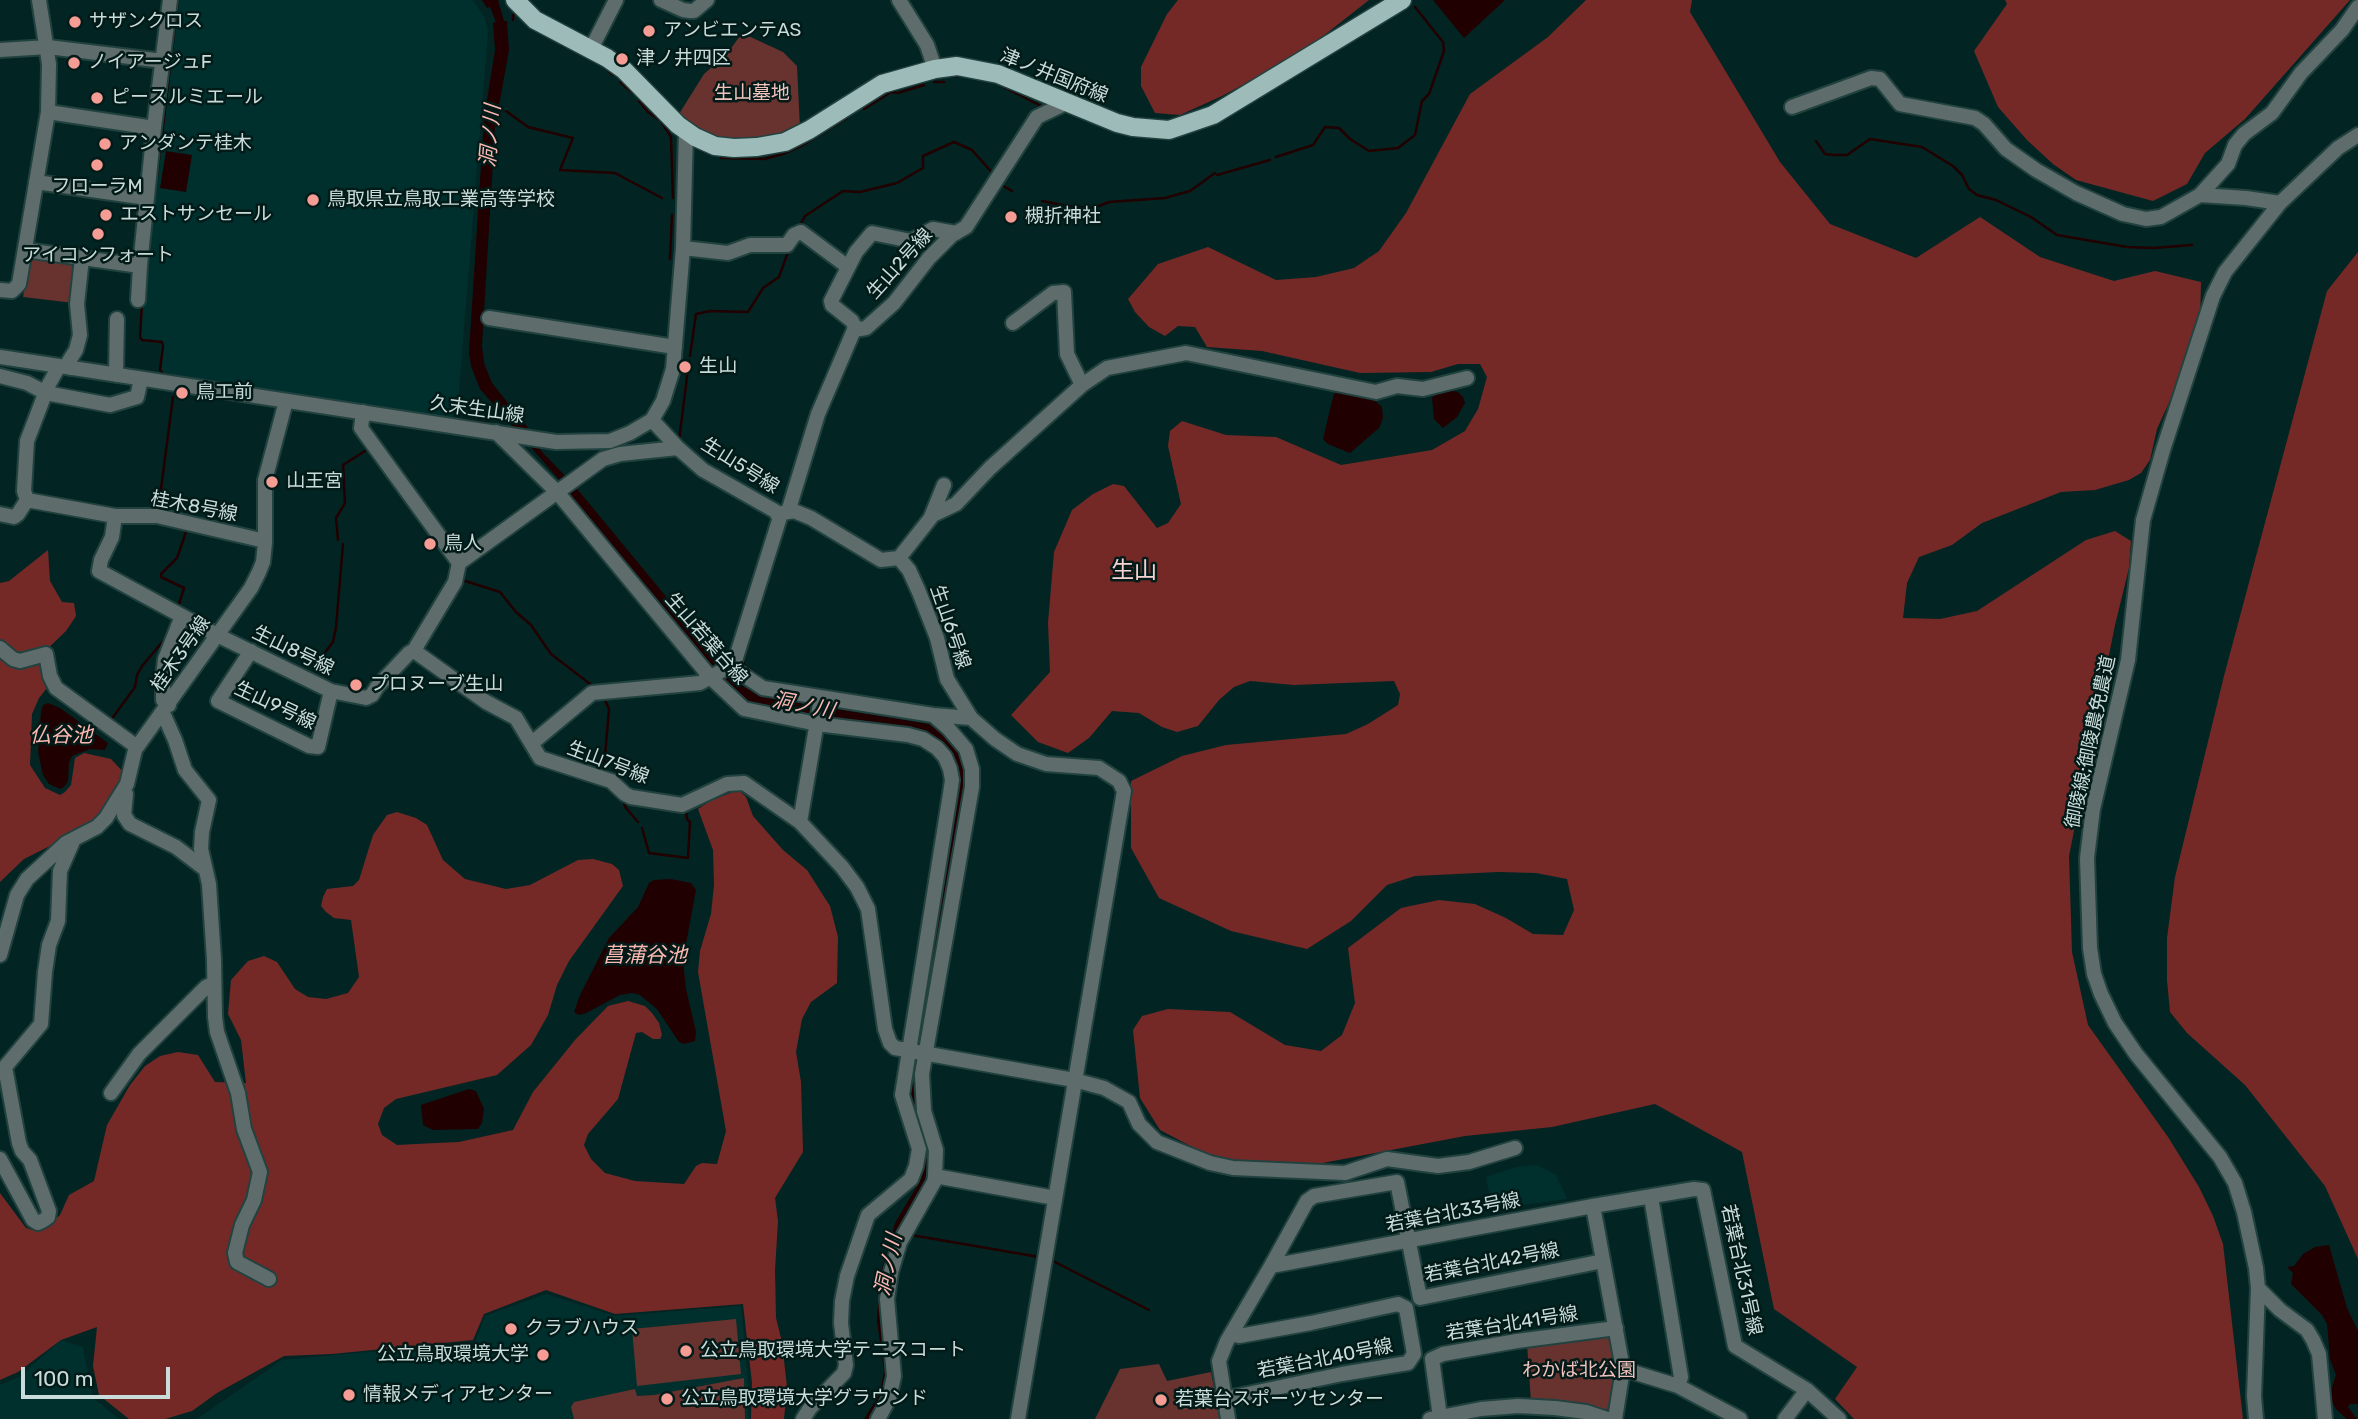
<!DOCTYPE html>
<meta charset="utf-8">
<style>
body{margin:0}
#map{position:relative;width:2358px;height:1419px;overflow:hidden;background:#022523;font-family:Rubik,sans-serif}
canvas{display:block}
.scale{position:absolute;left:21px;top:1367px;width:149px;height:32px;box-sizing:border-box;border:4px solid #cadcda;border-top:0;padding-left:9px;font-size:21px;line-height:24px;white-space:nowrap;color:#cadcda;-webkit-text-stroke:5px #021b19;paint-order:stroke}
</style>
<div id="map">
<canvas width="2358" height="1419"></canvas>
<div class="scale">100 m</div>
</div>
<script>
const context = document.querySelector('canvas').getContext('2d');
context.lineJoin = 'round';
function fillPath(path, color) { context.fillStyle = color; context.fill(path, 'evenodd'); }
const shape = rows => new Path2D(rows.map(r => 'M' + r).join(''));
function stroke(path, color, width, dash) { context.strokeStyle = color; context.lineWidth = width; context.lineCap = dash ? 'butt' : 'round'; context.setLineDash(dash || []); context.stroke(path); }
function write(font, color, halo, rows, align = 'center') {
  context.font = font + ' Rubik,"Noto Sans JP",sans-serif'; context.lineWidth = 5; context.setLineDash([]); context.textBaseline = 'middle'; context.strokeStyle = halo; context.fillStyle = color; for (const [text, x, y, turn = 0] of rows) {
    context.save(); context.translate(x, y); context.rotate((+turn || 0) * Math.PI / 180); context.textAlign = isNaN(turn) ? turn : align; if (halo) context.strokeText(text, 0, 0); context.fillText(text, 0, 0); context.restore();
  }
}
const built = shape([
 [175,0,472,0,475,3,485,19,488,32,458,402,454,407,453,419,163,375,159,371,161,343,141,341,138,337],
 [1537,1165,1556,1175,1567,1199,1492,1209,1486,1177,1516,1167],
 [546,1294,615,1316,741,1306,749,1394,748,1419,197,1419,282,1360,475,1342,485,1316],
 [61,1340,83,1347,93,1398,119,1419,0,1419,0,1385,19,1377]
]);
const green = shape([
 [742,33,783,52,797,66,800,128,768,140,727,143,681,122,679,114,704,74,727,54],
 [34,255,79,262,74,303,23,297,29,260],
 [736,1319,741,1374,637,1386,632,1329],
 [1606,1333,1611,1337,1614,1361,1613,1385,1608,1409,1603,1411,1531,1402,1527,1344],
 [1159,1364,1167,1381,1211,1372,1220,1419,1095,1419,1120,1369],
 [744,1378,745,1419,574,1419,571,1407,574,1402,635,1389,637,1396,654,1395]
]);
const forest = shape([
 [1178,0,1369,0,1322,37,1263,74,1222,96,1180,115,1155,113,1141,86,1141,67,1167,14],
 [1586,0,1692,0,1690,12,1780,162,1830,224,1916,258,1980,217,2040,257,2114,281,2155,271,2201,282,2200,320,2187,363,2157,429,2150,460,2141,473,2129,480,2095,490,2061,492,1982,523,1952,545,1919,557,1907,583,1903,618,1940,619,1977,611,2086,540,2115,531,2131,541,2129,568,2115,625,2069,856,2072,952,2088,1025,2168,1137,2199,1187,2213,1216,2223,1244,2243,1419,1854,1419,1835,1399,1857,1367,1774,1309,1742,1152,1655,1104,1552,1127,1465,1136,1312,1165,1221,1162,1160,1130,1140,1098,1133,1030,1142,1016,1168,1009,1230,1012,1285,1045,1321,1051,1342,1035,1355,1003,1348,948,1401,908,1439,900,1475,904,1506,918,1533,934,1563,935,1574,910,1567,879,1536,873,1498,872,1415,876,1387,885,1351,921,1307,949,1231,931,1159,898,1131,848,1131,781,1182,756,1226,745,1346,734,1368,724,1398,705,1400,694,1394,681,1294,685,1250,681,1234,687,1219,700,1198,726,1177,732,1162,727,1139,713,1112,711,1089,738,1068,753,1038,742,1011,715,1050,672,1048,623,1054,552,1072,510,1093,494,1113,484,1124,486,1157,528,1168,523,1181,504,1168,446,1170,431,1182,421,1226,435,1276,437,1341,465,1432,450,1465,431,1478,409,1487,377,1480,364,1458,364,1431,372,1360,373,1262,351,1207,347,1195,327,1178,326,1165,336,1149,327,1135,312,1128,299,1158,264,1208,247,1276,280,1316,277,1354,268,1379,251,1406,213,1470,94,1548,37],
 [2005,0,2350,0,2245,119,2205,153,2187,184,2153,201,2076,180,2053,164,2027,140,1998,107,1974,51,2007,4],
 [2358,252,2358,1259,2325,1186,2245,1085,2187,1033,2170,1012,2167,980,2167,938,2175,877,2224,676,2327,291],
 [48,550,50,581,62,602,74,603,76,616,66,631,44,652,21,659,0,647,0,583,9,581],
 [0,655,11,659,42,656,51,683,39,698,32,714,30,765,45,788,60,795,65,792,71,785,75,758,84,753,111,759,123,772,122,781,100,821,24,859,0,882],
 [733,792,741,792,746,797,753,816,783,850,807,870,830,906,838,937,837,983,811,1002,802,1019,796,1052,801,1082,803,1152,775,1198,778,1221,775,1270,776,1318,782,1342,787,1387,784,1419,751,1419,752,1383,743,1304,615,1314,546,1290,484,1314,473,1340,332,1354,284,1356,217,1393,192,1411,165,1419,129,1419,99,1395,93,1366,97,1327,61,1340,18,1372,0,1380,0,1193,26,1228,36,1231,45,1228,60,1215,69,1195,94,1181,107,1125,130,1085,145,1066,160,1056,178,1052,198,1055,215,1082,246,1083,241,1040,228,1014,231,980,248,961,264,956,277,962,295,989,308,997,326,999,348,993,359,977,351,920,334,918,326,912,321,906,323,897,327,889,353,886,359,880,373,835,387,815,397,812,416,818,427,825,443,860,465,879,506,889,530,885,578,860,593,859,612,864,619,870,623,886,569,961,557,985,548,1015,531,1045,497,1075,396,1099,384,1108,378,1124,382,1135,397,1145,436,1143,459,1142,513,1130,533,1092,575,1040,608,1006,628,1001,645,1006,652,1013,659,1023,662,1035,660,1039,653,1039,642,1032,636,1033,618,1099,588,1134,584,1145,591,1159,605,1173,635,1181,684,1184,696,1166,702,1163,717,1164,726,1131,698,972,700,951,711,914,714,885,713,850,698,809,710,801]
]);
const water = shape([
 [482,0,498,0,504,21,507,21,509,50,495,128,482,346,484,363,492,383,528,428,526,430,543,453,573,484,712,652,714,651,732,672,746,684,744,687,765,697,929,724,949,738,956,746,966,771,968,783,923,1043,928,1138,932,1172,895,1242,888,1387,872,1419,864,1419,880,1393,884,1371,877,1321,880,1275,895,1223,920,1181,924,1167,925,1156,907,1098,946,868,946,748,935,738,922,732,798,715,798,712,754,703,728,690,563,491,562,483,480,389,471,366,469,352,484,119,495,50,493,23,496,22,490,7,487,8],
 [1433,0,1505,0,1464,38],
 [166,151,192,155,186,192,160,188],
 [1448,390,1458,392,1463,397,1465,403,1457,417,1443,428,1434,419,1432,398,1435,394],
 [1338,391,1374,400,1382,407,1383,418,1379,428,1350,453,1328,444,1323,439,1332,401,1334,394],
 [48,703,60,708,108,743,105,750,90,749,72,756,69,763,68,781,64,787,60,789,49,784,43,775,38,752,41,712,43,705],
 [671,879,691,883,696,890,683,960,686,989,696,1032,695,1041,684,1044,679,1042,657,1009,640,995,632,993,620,995,586,1013,579,1015,574,1012,580,995,609,938,638,907,649,883,654,880],
 [469,1089,476,1091,484,1109,482,1123,478,1129,433,1130,423,1125,421,1105],
 [2329,1245,2347,1308,2358,1331,2358,1404,2350,1404,2348,1407,2357,1419,2347,1419,2336,1409,2329,1397,2336,1375,2330,1359,2327,1324,2322,1315,2291,1284,2293,1273,2287,1267,2294,1266,2303,1254,2315,1247]
]);
const stream = shape([
 [513,20,513,15,517,12],
 [562,45,572,49],
 [601,64,613,75],
 [947,76,965,76],
 [992,81,1045,108],
 [620,82,633,93],
 [934,82,944,82],
 [639,101,648,112,661,121,671,137,673,198],
 [864,109,891,92,898,93,924,85],
 [506,111,528,127,573,138,560,170,615,173,662,198],
 [1816,141,1825,154,1834,155,1847,155,1870,139,1922,147,1953,166,1962,175,1969,189,1977,195,1996,200,2031,217,2057,235,2127,247,2153,248,2192,245],
 [1276,157,1313,145,1325,127,1339,128,1350,139,1369,151,1398,148,1415,135,1422,101,1429,94,1444,51,1443,42,1415,7],
 [721,158,764,159,783,154,803,145,847,118],
 [1217,175,1270,160],
 [1000,184,1012,191],
 [1042,201,1067,206,1094,208,1109,202,1165,198,1190,191,1215,173],
 [153,210,178,0],
 [800,225,805,216,843,191,860,192,897,183,923,168,923,156,954,142,972,150,995,176],
 [670,259,672,215],
 [142,303,140,337,142,340,162,342,163,346,160,370,163,374,170,375],
 [690,356,696,314,710,311,748,312,763,288,779,277,788,252],
 [458,419,488,423],
 [679,441,689,361],
 [158,512,173,397],
 [338,540,336,518,345,503,343,465,368,449],
 [462,580,500,592,516,612,531,625,551,654,594,687],
 [178,607,184,588,161,577,161,574,177,558,187,529],
 [323,655,333,642,336,627,343,544],
 [757,677,758,675,745,666,743,662,768,577],
 [111,720,135,687,137,675,142,666,169,634],
 [604,767,609,709,605,700],
 [622,799,626,808,638,822],
 [686,809,687,819,690,822,688,857],
 [642,828,649,853,688,858],
 [911,1235,1039,1257],
 [1049,1259,1149,1310]
]);
const minor = shape([
 [661,0,683,10,690,11,694,11,707,0],
 [899,0,927,45,935,69],
 [591,49,616,0],
 [0,50,48,47,163,61],
 [1792,107,1871,78,1880,79,1900,104,1975,118,1984,124,2006,149,2036,170,2076,193,2123,214,2146,219,2161,217,2200,195,2228,164,2235,145,2244,134,2272,113,2301,73,2342,30,2358,7],
 [48,112,154,128],
 [36,182,147,198],
 [2200,195,2246,198,2280,203],
 [683,248,728,253,750,245,787,245,794,235,801,232,848,267],
 [25,250,140,266,154,128,170,0],
 [0,290,12,291,19,284,48,112,49,64,39,0],
 [138,300,140,266],
 [489,318,675,347],
 [1013,323,1053,293,1064,292,1067,354,1082,385],
 [856,330,852,321,832,305,831,301,856,252,872,233,911,241,933,229,956,233],
 [0,357,556,442,610,441,630,433,652,420,663,401,673,369,683,248,686,130],
 [70,368,69,361,76,350,80,335,77,304,82,258],
 [116,375,117,319],
 [0,376,27,383,46,393,110,405,137,397,141,379],
 [363,412,361,428,459,563,455,582,416,647,417,653,486,702,516,718,540,758,611,781,625,794,631,797,682,805,727,784,744,783,800,822,821,698],
 [652,420,678,448],
 [496,432,557,492,711,678,744,709,817,724,908,735,923,739,937,748,945,757,950,769,952,780,950,794,902,1095,919,1149,916,1166,911,1179,868,1215,847,1276,842,1301,841,1323,846,1365,844,1373,810,1408,803,1419],
 [27,500,115,516,112,537,101,560,99,571,217,635,331,691,366,698,372,695,377,687,409,653,416,649],
 [788,512,818,414,854,330,866,328,875,320,894,303,929,258,952,235,966,227,1037,117,1060,106,1063,102],
 [0,514,14,517,18,514,27,500,24,491,27,441,48,386,59,366],
 [115,516,157,516,265,541],
 [931,517,944,485],
 [899,558,933,515,956,504,990,468,1082,385,1107,368,1186,353,1376,392,1397,386,1423,389,1467,378],
 [459,563,603,459,620,454,678,448,703,470,775,511,780,517,734,664,700,683,592,693,532,743],
 [0,648,13,659,20,661,46,654,50,676,56,688,137,747,251,588,259,572,263,562,265,543,265,480,286,401],
 [251,651,218,701,309,746,318,747,331,691],
 [730,666,763,688,933,715,971,718,947,679,937,638,919,592,909,570,899,558,881,560,811,518,794,511,777,514],
 [169,705,163,700,163,677,165,659,182,616],
 [163,713,175,740,185,770,209,800,202,832,201,849,209,884,214,960,215,1017,217,1032,238,1093,244,1129,260,1172,254,1200,242,1225,235,1253,237,1262,269,1279],
 [971,718,995,739,1017,754,1046,764,1099,768,1119,781,1124,791,1018,1419],
 [126,794,124,815,130,824,176,847,205,869],
 [800,822,842,867,857,887,868,909,885,1029,890,1043,895,1048,1074,1080,1104,1088,1129,1102,1139,1124,1157,1142,1210,1163,1233,1168,1345,1173,1387,1159,1438,1166,1469,1162,1515,1148],
 [0,955,17,895,27,879,66,843,97,827,106,818,127,784,136,746],
 [111,1093,139,1054,206,987,214,983],
 [0,1159,33,1220,38,1223,44,1220,48,1217,49,1211,30,1160,22,1151,19,1143,5,1067,41,1024,45,972,49,945,58,921,60,871,74,839],
 [935,1176,1055,1198],
 [1651,1197,1681,1377,1678,1386],
 [1593,1206,1694,1189,1703,1190,1735,1346,1807,1390,1839,1419],
 [1271,1266,1307,1201,1314,1196,1397,1182,1420,1298,1603,1261],
 [2258,1288,2280,1310,2307,1330,2313,1340,2319,1354,2325,1419],
 [1623,1369,1678,1386,1740,1419],
 [1224,1399,1342,1374,1408,1363,1414,1354,1406,1308,1398,1304,1311,1323,1239,1336,1231,1334],
 [1440,1417,1432,1359,1443,1354,1517,1341,1616,1328],
 [878,1419,889,1399,894,1376,887,1299,891,1272,900,1242,934,1182,935,1176,936,1150,924,1111,922,1074,972,787,972,769,966,749,948,728,933,715],
 [1228,1419,1219,1361,1227,1341,1271,1266,1593,1206,1623,1369,1615,1419],
 [1430,1419,1481,1409,1518,1406,1555,1408,1586,1412,1607,1419],
 [1785,1419,1807,1390],
 [2256,1419,2254,1396,2258,1288,2256,1268,2244,1212,2235,1183,2220,1157,2136,1054,2115,1023,2101,994,2094,974,2090,948,2087,858,2093,809,2128,660,2143,520,2163,450,2213,296,2225,272,2280,203,2338,148,2358,135]
]);
const major = shape([
 [515,0,535,20,607,58,624,70,678,125,695,137,715,146,734,148,757,147,785,142,809,130,882,84,935,69,957,66,998,74,1117,123,1133,127,1169,130,1213,115,1402,0]
]);
const markers = [
 [75,22,7,"#f59c95"],
 [649,31,7,"#f59c95"],
 [622,59,7,"#f59c95"],
 [74,63,7,"#f59c95"],
 [97,98,7,"#f59c95"],
 [105,144,7,"#f59c95"],
 [97,165,7,"#f59c95"],
 [313,200,7,"#f59c95"],
 [106,215,7,"#f59c95"],
 [1011,217,7,"#f59c95"],
 [98,234,7,"#f59c95"],
 [685,367,7,"#f59c95"],
 [182,393,7,"#f59c95"],
 [272,482,7,"#f59c95"],
 [430,544,7,"#f59c95"],
 [356,685,7,"#f59c95"],
 [511,1329,7,"#f59c95"],
 [686,1351,7,"#f59c95"],
 [543,1355,7,"#f59c95"],
 [349,1395,7,"#f59c95"],
 [667,1399,7,"#f59c95"],
 [1161,1400,7,"#f59c95"]
];
const poiNames = [
 ["サザンクロス",89,22],
 ["アンビエンテAS",663,31],
 ["津ノ井四区",636,59],
 ["ノイアージュF",88,63],
 ["ピースルミエール",111,98],
 ["アンダンテ桂木",119,144],
 ["フローラM",97,187,"center"],
 ["鳥取県立鳥取工業高等学校",327,200],
 ["エストサンセール",120,215],
 ["槻折神社",1025,217],
 ["アイコンフォート",98,256,"center"],
 ["生山",699,367],
 ["鳥工前",196,393],
 ["山王宮",286,482],
 ["鳥人",444,544],
 ["プロヌーブ生山",370,685],
 ["クラブハウス",525,1329],
 ["公立鳥取環境大学テニスコート",700,1351],
 ["公立鳥取環境大学",529,1355,"right"],
 ["情報メディアセンター",363,1395],
 ["公立鳥取環境大学グラウンド",681,1399],
 ["若葉台スポーツセンター",1175,1400]
];
const streetNames = [
 ["津ノ井国府線",1054,76,22],
 ["生山2号線",900,264,-48],
 ["久末生山線",477,410,8],
 ["生山5号線",740,466,32],
 ["桂木8号線",194,507,11],
 ["生山6号線",950,627,71],
 ["生山若葉台線",706,639,49],
 ["生山8号線",293,651,26],
 ["桂木3号線",181,654,-55],
 ["生山9号線",275,706,25],
 ["御陵線;御陵農免農道",2091,742,-78],
 ["生山7号線",608,763,21],
 ["若葉台北33号線",1453,1213,-11],
 ["若葉台北42号線",1492,1263,-11],
 ["若葉台北31号線",1741,1270,78],
 ["若葉台北41号線",1512,1324,-9],
 ["若葉台北40号線",1325,1359,-11]
];
const parkNames = [
 ["生山墓地",752,94],
 ["わかば北公園",1579,1371]
];
const waterNames = [
 ["洞ノ川",491,136,-85],
 ["洞ノ川",803,706,11],
 ["仏谷池",61,736],
 ["菖蒲谷池",645,956],
 ["洞ノ川",889,1265,-78]
];
const quarterNames = [
 ["生山",1134,571]
];
fillPath(built, '#00302d');
fillPath(green, '#68322f');
fillPath(forest, '#752927');
fillPath(water, '#210001');
stroke(stream, '#210001', 2.5);
stroke(minor, '#224240', 18);
stroke(major, '#224240', 21);
stroke(minor, '#5e6d6b', 14);
stroke(major, '#9dbbb8', 18);
for (const [x, y, r, color] of markers) { const dot = new Path2D(); dot.arc(x, y, r, 0, 2 * Math.PI); context.fillStyle = color; context.fill(dot); stroke(dot, '#021b19', 2.5); }
write('19px', '#cadcda', '#021b19', poiNames, 'left');
write('19px', '#cadcda', '#021b19', streetNames);
write('19px', '#f1c2bd', '#021b19', parkNames);
write('italic 21px', '#fdb7b1', '#021b19', waterNames);
write('23px', '#f6d3d0', '#021b19', quarterNames);
</script>
